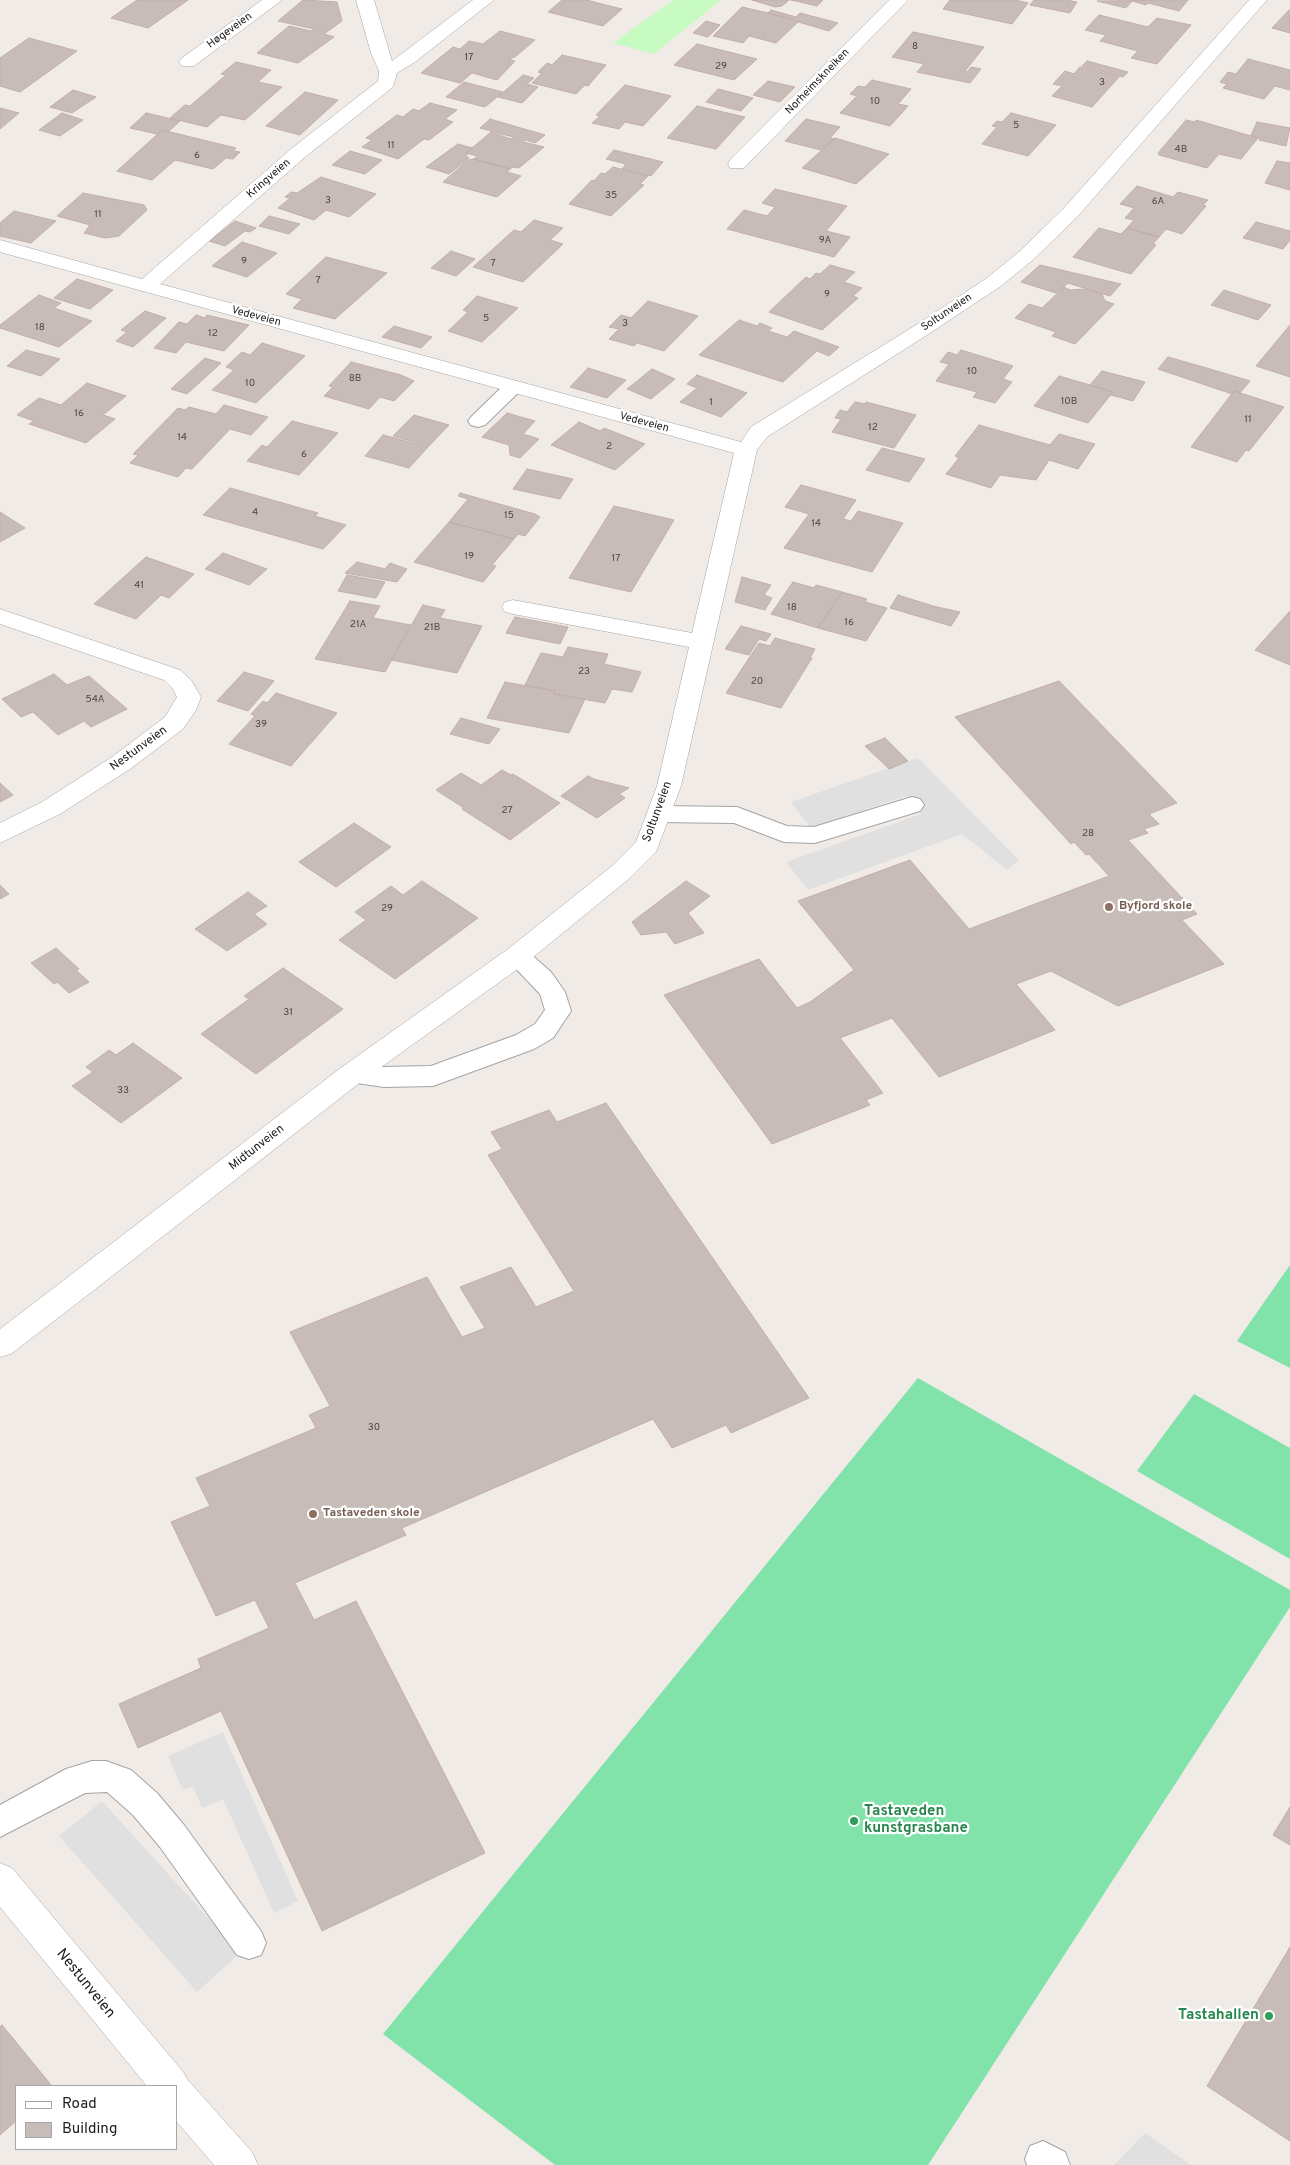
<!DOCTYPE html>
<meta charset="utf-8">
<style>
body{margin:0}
#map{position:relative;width:1290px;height:2165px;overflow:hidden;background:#f0ebe6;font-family:Overpass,sans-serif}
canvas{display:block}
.legend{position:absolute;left:15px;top:2085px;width:162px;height:65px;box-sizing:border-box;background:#fff;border:1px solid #a6a6a6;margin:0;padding:6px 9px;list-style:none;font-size:15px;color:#202020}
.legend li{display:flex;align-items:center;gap:10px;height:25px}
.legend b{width:25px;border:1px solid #a6a6a6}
</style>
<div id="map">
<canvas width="1290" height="2165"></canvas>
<ul class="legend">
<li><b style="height:6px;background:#fff"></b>Road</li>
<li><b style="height:14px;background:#c8bcb9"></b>Building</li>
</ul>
</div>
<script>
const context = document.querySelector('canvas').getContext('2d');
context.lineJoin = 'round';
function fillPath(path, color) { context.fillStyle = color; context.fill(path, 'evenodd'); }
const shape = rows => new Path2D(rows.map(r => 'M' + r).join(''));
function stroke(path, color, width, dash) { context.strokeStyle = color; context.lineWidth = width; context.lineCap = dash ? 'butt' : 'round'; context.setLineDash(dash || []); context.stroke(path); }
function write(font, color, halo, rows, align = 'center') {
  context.font = font + ' Overpass,sans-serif'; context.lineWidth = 4.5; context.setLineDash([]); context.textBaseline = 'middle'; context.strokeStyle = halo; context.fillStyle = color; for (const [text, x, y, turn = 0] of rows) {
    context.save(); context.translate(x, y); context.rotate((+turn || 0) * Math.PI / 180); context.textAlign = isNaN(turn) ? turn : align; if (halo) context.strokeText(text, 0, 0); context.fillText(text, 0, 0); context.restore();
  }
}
const park = shape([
 [673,0,721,0,654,54,613,43]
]);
const pitch = shape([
 [1290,1265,1290,1368,1237,1341],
 [918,1378,1290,1590,1290,1607,928,2165,555,2165,383,2034],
 [1194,1394,1290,1448,1290,1559,1137,1471]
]);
const parking = shape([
 [918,758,1019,860,1007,870,962,834,808,890,786,862,921,814,906,796,811,828,791,802],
 [223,1732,298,1901,274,1913,223,1799,202,1808,193,1786,183,1790,168,1756],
 [102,1801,240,1953,197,1992,59,1836],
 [1145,2133,1191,2165,1114,2165]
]);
const building = shape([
 [137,0,188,0,148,28,111,18,137,0],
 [303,0,337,2,342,21,324,34,334,37,298,63,257,53,289,26,311,31,314,29,278,21,303,0],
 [562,0,586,0,622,9,603,26,548,12,562,0],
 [752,0,789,0,782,6,775,7,752,0],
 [791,0,823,0,817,6,791,0],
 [950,0,1015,0,1028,3,1012,24,943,9,950,0],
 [1034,0,1066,0,1077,2,1070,13,1030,5,1034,0],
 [1188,0,1179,11,1148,3,1146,5,1132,1,1126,8,1097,1,1188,0],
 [742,7,768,13,799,21,776,43,749,36,743,43,713,36,742,7],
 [771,10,796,17,800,13,838,23,829,31,768,13,771,10],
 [1289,10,1290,33,1272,28,1289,10],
 [1099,15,1148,27,1157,18,1191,25,1157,64,1131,58,1138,51,1100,41,1106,35,1085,30,1099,15],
 [706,21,720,25,708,37,693,33,706,21],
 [500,31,535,40,515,57,508,59,515,61,497,80,472,73,460,83,421,73,453,47,460,49,469,41,483,44,500,31],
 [913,32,984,47,965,71,967,72,971,67,981,69,970,83,917,72,924,64,892,57,913,32],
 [29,38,77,51,20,92,0,86,0,58,29,38],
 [697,44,757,59,734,80,674,65,697,44],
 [562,55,606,65,588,86,585,85,576,94,532,83,542,73,538,72,547,63,552,65,562,55],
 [1248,59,1290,70,1290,90,1275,86,1264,99,1223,88,1227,84,1220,82,1228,72,1236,74,1248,59],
 [1087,61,1128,72,1123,77,1082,66,1087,61],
 [236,62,271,70,258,82,282,87,245,120,221,115,207,127,170,118,185,105,190,106,226,75,221,74,236,62],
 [1080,67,1119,77,1092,107,1052,96,1062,86,1053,84,1065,71,1074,74,1080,67],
 [523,75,534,78,527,84,538,87,522,103,498,97,523,75],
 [872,80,911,89,898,104,908,106,890,126,840,113,857,96,850,94,858,86,865,87,872,80],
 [768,81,795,87,780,102,753,95,768,81],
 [464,82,503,92,485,107,446,97,464,82],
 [625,85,671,96,643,126,625,122,619,129,592,123,600,116,596,115,625,85],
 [718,89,753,98,741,111,706,102,718,89],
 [73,90,96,97,72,113,50,107,73,90],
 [305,92,338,100,300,135,266,126,305,92],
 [430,103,457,110,445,119,453,122,429,140,424,139,398,159,362,147,372,140,366,138,397,115,403,117,413,109,419,111,430,103],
 [697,106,745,117,716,149,667,138,697,106],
 [0,108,19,113,0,129,0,108],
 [62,113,83,120,60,136,39,130,62,113],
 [146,113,180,121,168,132,162,130,157,134,130,128,146,113],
 [1011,113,1056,125,1028,156,982,144,997,127,992,126,997,121,1002,122,1011,113],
 [490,119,545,135,535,143,525,140,523,142,544,147,519,168,513,167,510,169,474,159,477,156,466,153,491,132,511,139,513,137,480,128,490,119],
 [806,119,840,127,830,138,834,139,821,150,785,141,806,119],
 [1186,120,1195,122,1196,120,1258,138,1241,159,1219,154,1207,168,1159,155,1158,153,1186,120],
 [1257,122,1290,128,1286,146,1259,140,1260,138,1251,135,1257,122],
 [162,130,236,148,233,151,240,152,233,159,226,158,213,169,175,160,152,180,117,171,162,130],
 [835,138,889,154,856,184,802,168,835,138],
 [458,144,472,148,466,153,468,154,465,156,469,158,449,174,426,167,458,144],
 [614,150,663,162,651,176,622,169,626,164,606,159,614,150],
 [350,151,382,160,365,174,332,165,350,151],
 [474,159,510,169,507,172,521,176,497,197,443,182,468,160,474,159],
 [1277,161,1290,163,1290,190,1265,183,1277,161],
 [613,167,648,176,640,184,644,185,611,216,569,204,592,180,594,181,601,173,605,174,613,167],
 [321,177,376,194,349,217,326,210,314,220,278,208,290,198,285,197,291,192,297,193,321,177],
 [1137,186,1173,197,1178,192,1208,200,1203,205,1206,206,1182,234,1166,229,1159,237,1127,228,1134,220,1125,218,1134,208,1120,204,1137,186],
 [775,189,847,206,826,231,850,237,834,257,727,229,744,210,767,216,775,207,762,203,775,189],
 [83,193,144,205,147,210,119,236,105,238,84,233,90,225,57,216,83,193],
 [14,211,56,221,31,243,0,236,0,223,14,211],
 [269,216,300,224,289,234,259,226,269,216],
 [534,220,563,228,550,240,563,244,523,282,473,267,514,230,521,232,534,220],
 [235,221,256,228,250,232,245,231,225,246,209,241,235,221],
 [1256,222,1290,231,1290,240,1283,249,1243,238,1256,222],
 [1099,228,1121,234,1127,228,1159,237,1153,244,1156,245,1131,274,1073,257,1099,228],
 [242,242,277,253,247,277,212,266,242,242],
 [451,251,475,259,456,276,431,268,451,251],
 [326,257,387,273,335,319,293,308,302,299,286,294,326,257],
 [830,265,855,272,844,282,862,288,853,296,858,298,822,330,769,312,806,277,810,279,816,273,820,274,830,265],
 [1040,265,1121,284,1110,296,1068,283,1056,293,1021,282,1040,265],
 [77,279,113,290,90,309,54,298,77,279],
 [1064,287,1070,290,1085,289,1102,294,1105,301,1114,304,1075,344,1052,336,1056,332,1015,318,1029,304,1042,308,1064,287],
 [1224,290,1271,305,1258,320,1211,305,1224,290],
 [39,295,61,303,54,308,92,321,59,347,0,328,0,325,39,295],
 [477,296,518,308,482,342,448,331,468,312,463,310,477,296],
 [648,301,698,316,664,351,637,343,634,346,609,339,619,329,609,327,621,315,631,318,648,301],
 [145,311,166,318,133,347,116,341,127,332,121,330,145,311],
 [196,315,205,318,207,315,249,325,224,351,186,342,176,353,154,348,179,322,187,324,196,315],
 [739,320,757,326,760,323,772,328,768,331,787,337,794,331,839,347,829,356,817,351,783,382,699,355,739,320],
 [1290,325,1290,377,1256,366,1290,325],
 [394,326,432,337,421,348,382,337,394,326],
 [262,343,305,356,256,403,212,390,234,370,226,367,242,352,250,355,262,343],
 [26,350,60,359,41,376,7,366,26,350],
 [961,350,1013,366,1003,379,1012,382,995,403,973,397,977,392,936,381,949,364,940,362,948,352,957,355,961,350],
 [1168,357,1210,369,1250,381,1240,393,1234,391,1232,394,1158,369,1168,357],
 [205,358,221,363,187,394,171,389,205,358],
 [351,362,401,375,414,381,394,401,380,397,369,409,324,396,333,387,329,386,351,362],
 [588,368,626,380,607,398,570,387,588,368],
 [652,369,675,379,651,399,627,389,652,369],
 [1102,371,1145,382,1133,401,1111,395,1113,392,1090,385,1102,371],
 [697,375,747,393,721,417,680,402,697,388,687,384,697,375],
 [1059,376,1090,385,1113,392,1088,423,1034,406,1059,376],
 [87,383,126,396,103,415,115,419,86,443,29,424,34,421,17,415,39,398,61,405,87,383],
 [1234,391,1284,407,1249,451,1246,450,1237,462,1191,447,1234,391],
 [855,402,865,404,866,402,916,415,894,448,832,432,841,419,835,418,840,410,847,412,855,402],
 [224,405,268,417,251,435,230,429,192,469,186,468,178,477,130,463,138,455,133,454,178,408,185,410,189,407,216,414,224,405],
 [507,413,535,421,523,434,539,439,520,458,510,455,509,445,482,437,507,413],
 [414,415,449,425,429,446,393,436,414,415],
 [292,421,338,433,299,475,247,461,262,445,267,447,292,421],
 [579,422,600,431,604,428,645,444,615,470,551,445,579,422],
 [979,425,1050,445,1059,434,1095,444,1078,469,1049,460,1036,480,1000,475,991,488,946,474,959,458,955,456,979,425],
 [383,435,428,447,409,468,365,456,383,435],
 [882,448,925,459,909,482,866,470,882,448],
 [527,469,573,479,560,499,513,489,527,469],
 [801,485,856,500,843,519,851,521,858,511,903,523,872,572,784,548,809,514,785,507,801,485],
 [230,488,318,513,315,516,346,525,323,549,203,515,230,488],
 [460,493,535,514,540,517,525,536,518,534,514,539,449,522,468,499,458,496,460,493],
 [614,506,674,520,631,592,569,578,614,506],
 [0,512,25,528,0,542,0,512],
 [449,522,514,539,492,565,496,566,483,582,414,562,449,522],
 [223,553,267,569,249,585,205,569,223,553],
 [146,557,194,574,169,598,161,595,136,619,94,604,146,557],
 [357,562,385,569,390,563,407,569,397,582,345,573,357,562],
 [347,575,385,582,376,598,338,591,347,575],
 [742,577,771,585,764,595,772,598,765,610,735,602,742,577],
 [793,582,814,588,816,585,842,592,818,628,771,614,793,582],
 [842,592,867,599,865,602,887,608,866,641,818,628,842,592],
 [898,595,933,606,960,612,951,626,890,608,898,595],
 [350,601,380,606,373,618,411,625,385,672,315,659,350,601],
 [423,605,445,610,440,618,482,626,457,673,391,660,423,605],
 [1290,611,1290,665,1255,650,1290,611],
 [515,617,568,627,560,644,506,633,515,617],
 [741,626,771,634,766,641,759,639,749,655,725,649,741,626],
 [775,638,815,649,810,658,812,658,781,708,726,693,759,643,770,646,775,638],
 [568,647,608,654,604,664,641,672,632,692,612,689,605,703,554,694,555,691,525,685,541,653,563,657,568,647],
 [244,672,274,681,248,711,217,701,244,672],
 [54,674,67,685,89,676,127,709,91,727,84,721,58,735,33,712,21,717,2,699,54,674],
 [1059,681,1177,803,1149,814,1159,824,1144,829,1148,833,1128,840,1197,914,1182,920,1224,964,1118,1006,1051,971,1016,984,1055,1030,939,1077,892,1018,840,1038,883,1093,866,1100,870,1105,772,1144,664,995,759,959,797,1008,810,1002,854,970,798,901,910,860,969,929,1109,876,1089,854,1086,855,1074,842,1071,844,955,717,1059,681],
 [505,682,555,691,554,694,585,699,569,733,487,718,505,682],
 [276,693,337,713,291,766,229,744,255,716,251,714,263,701,267,703,276,693],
 [461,718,500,729,489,744,450,734,461,718],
 [885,738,908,761,889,769,865,746,885,738],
 [502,770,511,775,513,774,560,803,510,840,462,809,464,808,436,790,461,773,481,785,502,770],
 [588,776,594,779,629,788,619,794,625,798,597,818,561,796,588,776],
 [0,783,13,795,0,802,0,783],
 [354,823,391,847,336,887,299,862,354,823],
 [422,881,478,918,395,979,339,940,366,920,355,912,391,886,403,895,422,881],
 [686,881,710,896,688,913,704,933,675,944,666,932,641,935,632,922,686,881],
 [0,885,9,894,0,899,0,885],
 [248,892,267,906,254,914,267,924,227,951,195,929,248,892],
 [56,948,79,969,76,970,89,982,69,993,57,982,54,984,31,963,56,948],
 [283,968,343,1009,256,1074,201,1034,249,999,244,996,283,968],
 [133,1043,182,1078,121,1123,72,1086,93,1072,86,1067,109,1050,116,1055,133,1043],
 [606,1103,809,1398,731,1433,726,1425,672,1448,653,1419,402,1528,406,1535,295,1583,314,1620,356,1601,485,1853,322,1931,221,1711,138,1748,119,1704,201,1668,198,1659,269,1628,255,1600,216,1616,171,1522,210,1506,196,1478,316,1428,309,1415,330,1406,290,1332,427,1277,462,1337,485,1328,460,1287,511,1267,536,1307,574,1291,488,1155,502,1149,491,1132,549,1110,557,1122,606,1103],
 [1290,1807,1290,1845,1273,1835,1290,1807],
 [1290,1947,1290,2141,1207,2086,1290,1947],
 [2,2025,52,2086,16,2086,16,2121,0,2135,0,2027,2,2025]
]);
const lane = shape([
 [513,381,520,383,523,387,520,391,485,425,478,427,471,425,468,421,471,417,506,383,513,381],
 [912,797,920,799,924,805,920,811,815,843,784,842,734,823,659,822,651,820,647,814,651,808,659,806,737,807,787,826,814,827,912,797],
 [517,947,526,950,551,972,565,992,571,1011,553,1038,534,1049,433,1086,384,1087,343,1081,339,1074,343,1067,352,1064,384,1067,431,1066,516,1035,535,1024,545,1010,540,994,504,956,508,950,517,947],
 [92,1761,106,1761,131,1770,157,1793,184,1825,261,1931,266,1943,261,1955,249,1959,237,1955,160,1847,133,1815,107,1792,85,1793,0,1837,0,1805,66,1769,92,1761],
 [1043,2141,1065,2152,1070,2165,1027,2165,1025,2159,1030,2146,1043,2141]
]);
const street = shape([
 [262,0,282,0,194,66,182,66,179,62,182,58,262,0],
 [356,0,374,0,392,61,473,0,494,0,415,62,397,73,393,87,305,157,160,284,741,442,751,427,916,325,987,278,1020,251,1064,208,1249,0,1267,0,1078,216,1034,259,1001,286,930,333,767,437,757,450,681,786,656,852,630,878,526,963,362,1081,89,1294,11,1354,0,1357,0,1329,342,1067,508,949,612,866,636,842,657,786,689,647,513,614,505,612,502,607,505,602,513,600,692,633,734,453,0,252,0,240,142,279,291,149,378,81,379,71,371,53,356,0],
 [889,0,908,0,744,168,730,168,728,164,730,160,889,0],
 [0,609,180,670,191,680,201,697,196,710,183,729,130,769,60,814,0,843,0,823,42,802,112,757,165,717,177,697,173,689,164,680,0,624,0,609],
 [0,1863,12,1868,184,2073,187,2079,252,2152,258,2165,214,2165,176,2121,176,2086,147,2086,0,1907,0,1863]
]);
const markers = [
 [1109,907,5,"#8d6e63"],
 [313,1514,5,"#8d6e63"],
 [854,1821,5,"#2e9e5b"],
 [1269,2016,5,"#2e9e5b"]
];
const numberNames = [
 ["8",915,47],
 ["17",469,58],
 ["29",721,67],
 ["3",1102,83],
 ["10",875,102],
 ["5",1016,126],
 ["11",391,146],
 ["4B",1181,150],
 ["6",197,156],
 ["35",611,196],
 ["3",328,201],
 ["6A",1158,202],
 ["11",98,215],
 ["9A",825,241],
 ["9",244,262],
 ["7",493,264],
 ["7",318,281],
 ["9",827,295],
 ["5",486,319],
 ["3",625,324],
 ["18",40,328],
 ["12",213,334],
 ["10",972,372],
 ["8B",355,379],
 ["10",250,384],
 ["10B",1069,402],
 ["1",711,403],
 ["16",79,414],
 ["11",1248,420],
 ["12",873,428],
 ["14",182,438],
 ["2",609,447],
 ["6",304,455],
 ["4",255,513],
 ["15",509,516],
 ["14",816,524],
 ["19",469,557],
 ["17",616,559],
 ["41",139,586],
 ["18",792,608],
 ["16",849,623],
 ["21A",358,625],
 ["21B",432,628],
 ["23",584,672],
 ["20",757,682],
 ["54A",95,700],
 ["39",261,725],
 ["27",507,811],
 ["28",1088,834],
 ["29",387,909],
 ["31",288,1013],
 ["33",123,1091],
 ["30",374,1428]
];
const farStreetnames = [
 ["Høgeveien",230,31,-36],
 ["Norheimskneiken",818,82,-46],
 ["Kringveien",269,179,-41],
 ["Soltunveien",947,313,-34],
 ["Vedeveien",256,317,15],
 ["Vedeveien",644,423,15]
];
const streetNames = [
 ["Nestunveien",139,749,-36],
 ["Soltunveien",658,812,-70],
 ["Midtunveien",257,1148,-38]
];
const educationNames = [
 ["Byfjord skole",1119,907],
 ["Tastaveden skole",323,1514]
];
const nearLeisurenames = [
 ["Tastaveden",864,1812],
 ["kunstgrasbane",864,1829],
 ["Tastahallen",1259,2016,"right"]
];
const nearStreetnames = [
 ["Nestunveien",85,1984,51]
];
fillPath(park, '#c8fbc2');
fillPath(pitch, '#81e2aa');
fillPath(parking, '#e0e0e0');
fillPath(building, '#c8bcb9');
stroke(building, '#c3aea7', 1);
stroke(lane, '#a4a4a4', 2);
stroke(street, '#a4a4a4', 1);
fillPath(lane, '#fff');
fillPath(street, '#fff');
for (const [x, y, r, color] of markers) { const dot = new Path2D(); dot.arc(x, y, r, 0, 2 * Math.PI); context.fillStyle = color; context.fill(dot); stroke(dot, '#fff', 2); }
write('10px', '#4a4746', null, numberNames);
write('11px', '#202020', '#fff', farStreetnames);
write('12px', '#202020', '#fff', streetNames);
write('bold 12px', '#785e54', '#fff', educationNames, 'left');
write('bold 15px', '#27864d', '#fff', nearLeisurenames, 'left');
write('15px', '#202020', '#fff', nearStreetnames);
</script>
